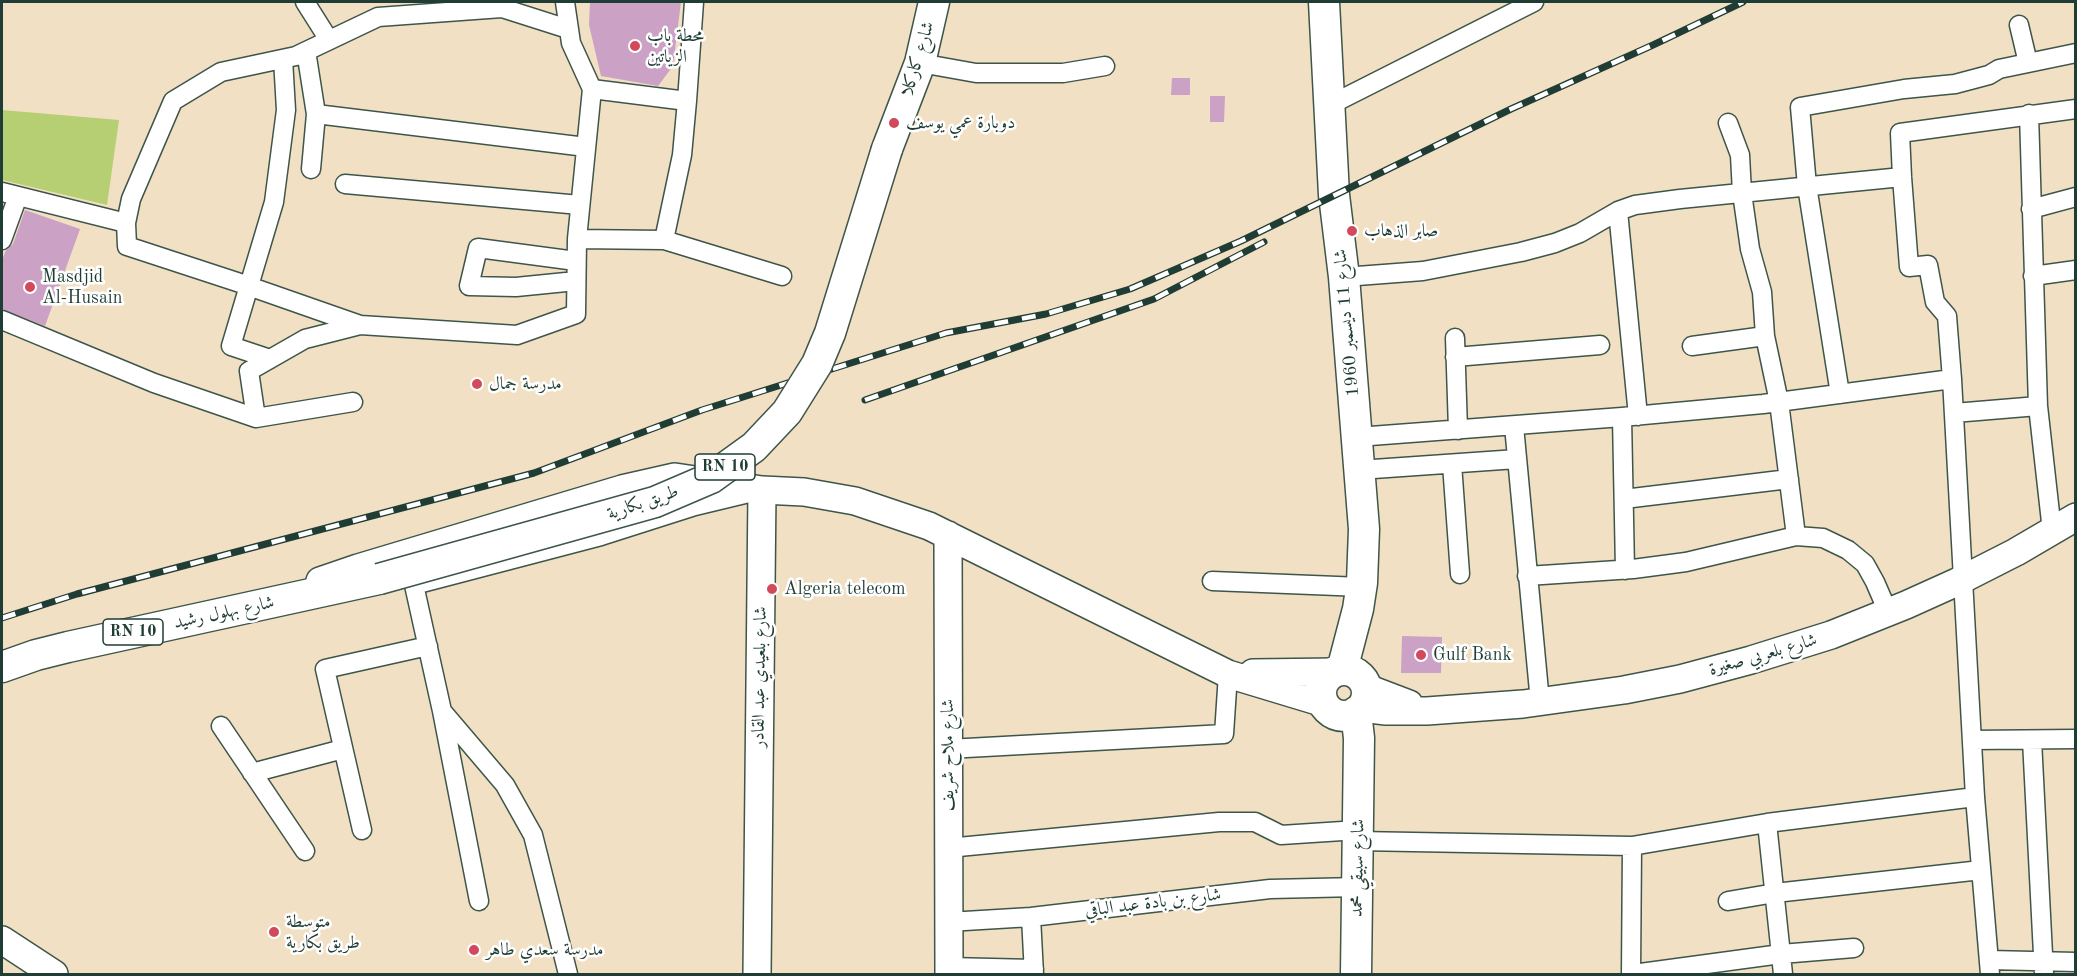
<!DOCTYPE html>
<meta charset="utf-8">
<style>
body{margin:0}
#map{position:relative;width:2077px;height:976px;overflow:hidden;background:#f1e0c3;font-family:"Old Standard TT",serif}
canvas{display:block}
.frame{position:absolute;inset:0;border:3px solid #1f3d34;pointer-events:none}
</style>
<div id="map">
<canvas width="2077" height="976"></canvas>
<div class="frame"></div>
</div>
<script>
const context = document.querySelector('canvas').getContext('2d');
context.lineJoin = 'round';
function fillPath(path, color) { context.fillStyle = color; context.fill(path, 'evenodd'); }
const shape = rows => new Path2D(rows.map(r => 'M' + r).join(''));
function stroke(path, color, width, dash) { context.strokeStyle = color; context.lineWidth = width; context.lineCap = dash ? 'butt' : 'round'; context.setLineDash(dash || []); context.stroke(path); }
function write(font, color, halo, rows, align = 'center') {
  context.font = font + ' "Old Standard TT",Amiri,serif'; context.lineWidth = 5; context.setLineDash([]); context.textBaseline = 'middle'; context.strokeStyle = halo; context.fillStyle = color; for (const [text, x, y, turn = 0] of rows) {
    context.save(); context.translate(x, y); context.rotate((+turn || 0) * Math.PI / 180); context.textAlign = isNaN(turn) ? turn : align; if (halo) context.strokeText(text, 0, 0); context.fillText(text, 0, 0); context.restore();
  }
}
const green = shape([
 [2,110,119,120,107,205,2,180]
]);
const building = shape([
 [590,2,681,2,673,66,658,86,601,76,589,25],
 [1172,78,1190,78,1190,95,1171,95],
 [1210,96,1225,96,1224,122,1210,122],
 [25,210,80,229,45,326,2,309,2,260,6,250,13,244],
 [1402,636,1442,637,1441,673,1401,673]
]);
const street = shape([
 [305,2,329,40],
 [565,2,571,43,592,89,687,101,694,2],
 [502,8,568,29],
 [2019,25,2028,63],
 [306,51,316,114,586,147],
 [920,63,976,73,1063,73,1105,66],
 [1330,105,1534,2],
 [2029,114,2038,406,2052,531],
 [1728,123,1740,155,1742,193,1750,249,1762,292,1765,336,1779,402,1796,536],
 [311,169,316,114],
 [345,184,580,205],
 [2,192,126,223,131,199,173,101,221,72,296,56,378,17,502,8,507,2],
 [2031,209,2076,197],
 [1618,211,1638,416],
 [126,223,127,246,237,282,360,325,517,335,576,314,577,239,592,89],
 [577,239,664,240,682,155,687,101],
 [2,240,18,196],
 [664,240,782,276],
 [2033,276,2076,270],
 [1344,277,1423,271,1521,252,1555,243,1580,233,1618,211,1635,205,1680,199,1902,177],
 [576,281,516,287,469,286,478,248,576,261],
 [2,320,154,383,256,418],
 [1455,338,1458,430],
 [1692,346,1765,336],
 [1455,357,1600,345],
 [270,359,231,346,274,202,286,110,283,59],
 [1840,394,1807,186,1800,107,1904,89,1955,84,1989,75,1999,69,2076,53],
 [353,402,256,418,249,371,305,339,360,325],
 [1954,413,2038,406],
 [1622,417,1625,570],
 [1514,426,1540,702],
 [1357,437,1622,417,1763,404,1952,379],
 [1452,464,1460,574],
 [1359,470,1517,459],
 [1624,499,1789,479],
 [1527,576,1633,569,1686,562,1796,536,1823,538,1848,550,1865,564,1875,582,1888,612],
 [1212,581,1362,587],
 [442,711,505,785,533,835,568,974],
 [221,726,305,851],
 [1972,740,2076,739],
 [2032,740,2044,974],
 [948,749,1224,734,1228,674],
 [252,773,343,749],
 [1767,823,1783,974],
 [362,830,325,669,428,646],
 [1358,841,1632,846,1767,823,1975,797],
 [948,848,1219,822,1255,822,1281,835,1358,830],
 [479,901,442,711,414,585,601,536,695,506,749,493],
 [1728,901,1775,893,1981,870],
 [1031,917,1034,974],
 [948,922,1031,917,1270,889,1358,887],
 [1989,960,2076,962],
 [949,967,1034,969],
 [1631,974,1632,846],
 [1633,974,1781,954,1854,948],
 [1990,974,1975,797,1952,379,1947,316,1935,302,1928,265,1909,267,1902,177,1900,133,2076,109]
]);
const secondary = shape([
 [948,535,949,974],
 [320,581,358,568,622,489,675,477,762,490],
 [1253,673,1336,672],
 [1367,688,1409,704],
 [1362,708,1386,711,1427,711,1523,704,1624,690,1680,679,1751,660,1831,635,1906,605,1957,582,2016,552,2076,517],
 [2,940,54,974],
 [757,974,762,490,804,492,855,501,929,526,1228,674,1324,703]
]);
const primary = shape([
 [1324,2,1334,195,1344,277,1364,529,1362,583,1358,609,1342,670],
 [887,149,920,63,934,2],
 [2,667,36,655,68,647,379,579],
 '1321 693a23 23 0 1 1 46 0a23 23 0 1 1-46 0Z',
 [1356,712,1359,738,1356,974]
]);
const rail = shape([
 [865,400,1154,299,1264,242],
 [2,618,77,594,534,473,702,410,946,333,1046,314,1130,289,1241,241,1511,109,1653,45,1743,2]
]);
const primaryBridge = shape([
 [379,579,655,502,711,478,754,447,787,412,817,364,830,333,887,149]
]);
const markers = [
 [635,46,6,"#d1495b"],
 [894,123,6,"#d1495b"],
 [1352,231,6,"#d1495b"],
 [30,287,6,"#d1495b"],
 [477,384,6,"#d1495b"],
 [772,589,6,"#d1495b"],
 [1421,655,6,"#d1495b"],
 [274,932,6,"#d1495b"],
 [474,950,6,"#d1495b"]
];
const shields = [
 [725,467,60],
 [133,632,60]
];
const shieldNames = [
 ["RN 10",725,467],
 ["RN 10",133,632]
];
const poiNames = [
 ["محطة باب",647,36],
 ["الزياتين",647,57],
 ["دوبارة عمي يوسف",906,123],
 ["صابر الذهاب",1364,231],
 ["Masdjid",42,277],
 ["Al-Husain",42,298],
 ["مدرسة جمال",489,384],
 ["Algeria telecom",784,589],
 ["Gulf Bank",1433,655],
 ["متوسطة",286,922],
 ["طريق بكارية",286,943],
 ["مدرسة سعدي طاهر",486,950]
];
const streetNames = [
 ["شارع كاركلا",918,59,-73],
 ["شارع 11 ديسمبر 1960",1347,323,-95],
 ["طريق بكارية",643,503,-19],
 ["شارع بهلول رشيد",224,613,-12],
 ["شارع بلعربي صغيرة",1763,655,-16],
 ["شارع بلعيدي عبد القادر",760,677,-89],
 ["شارع ملاح شريف",948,755,-90],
 ["شارع سبيقي محمد",1358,868,-89],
 ["شارع بن بادة عبد الباقي",1153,903,-7]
];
fillPath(green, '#b7cf73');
fillPath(building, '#cba1c5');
stroke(street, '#3e5549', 21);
stroke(secondary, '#3e5549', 30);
stroke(primary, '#3e5549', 33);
stroke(street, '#fff', 18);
stroke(secondary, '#fff', 27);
stroke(primary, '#fff', 30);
stroke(rail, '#1f3d34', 7);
stroke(rail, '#fff', 4.5, [14]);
stroke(primaryBridge, '#3e5549', 33, []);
stroke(primaryBridge, '#fff', 30);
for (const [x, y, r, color] of markers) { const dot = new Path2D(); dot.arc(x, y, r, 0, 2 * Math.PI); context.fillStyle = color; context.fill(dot); stroke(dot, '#fff', 2); }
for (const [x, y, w] of shields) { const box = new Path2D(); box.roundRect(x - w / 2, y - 13, w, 26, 4.5); context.fillStyle = '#fff'; context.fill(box); stroke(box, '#1f3d34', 1.5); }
write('bold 16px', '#1f3d34', null, shieldNames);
write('18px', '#1f3d34', '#fff', poiNames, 'left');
write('18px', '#1f3d34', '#fff', streetNames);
</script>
